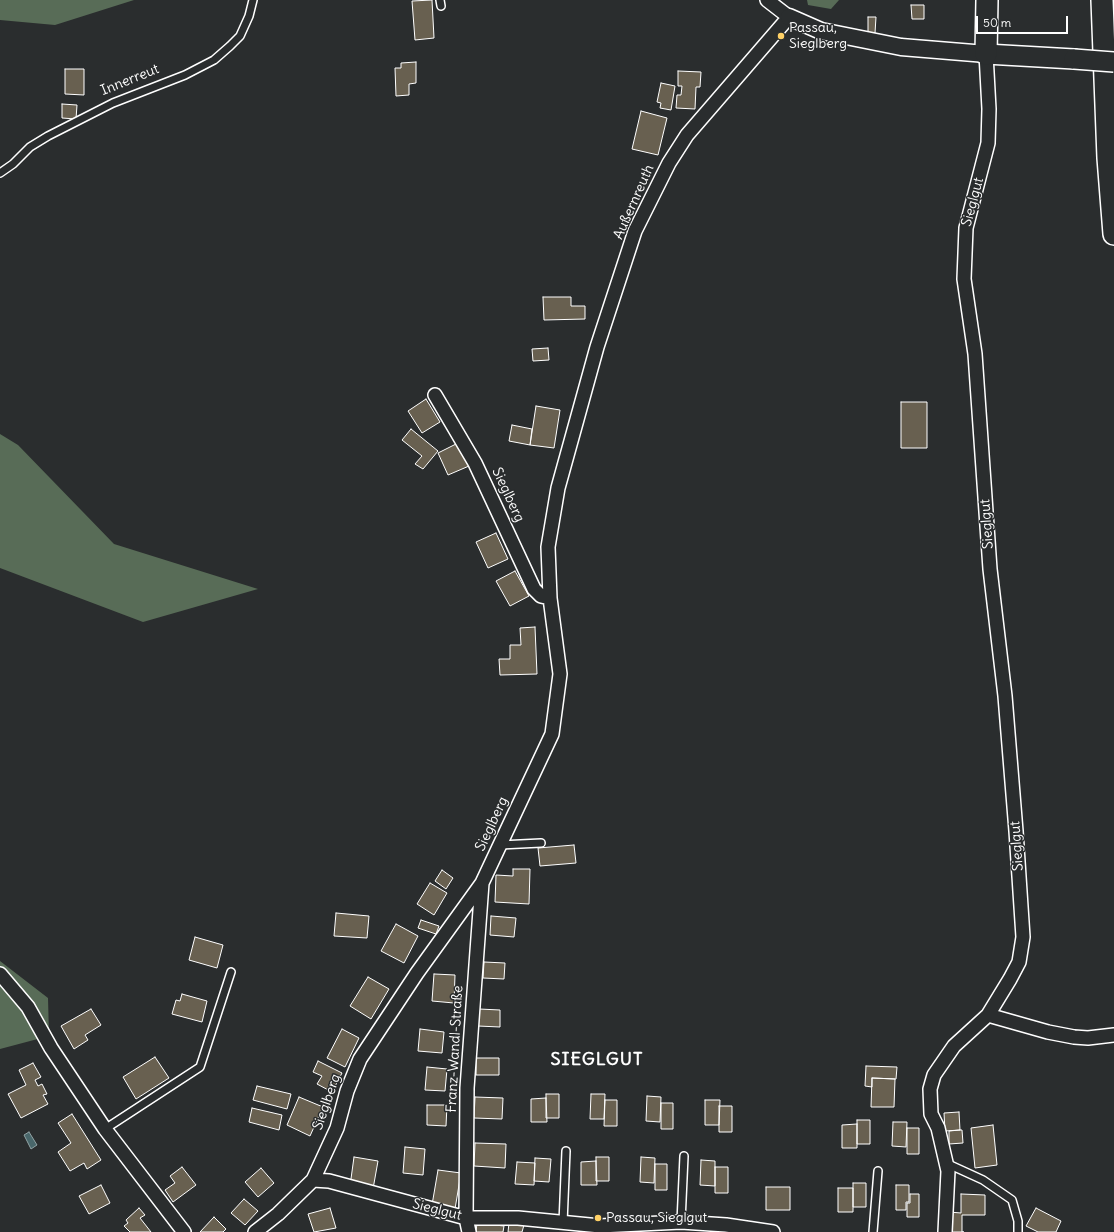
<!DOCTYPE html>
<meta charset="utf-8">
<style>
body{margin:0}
#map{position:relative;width:1114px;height:1232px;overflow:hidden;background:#2a2d2e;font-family:Delius,sans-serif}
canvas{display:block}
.scale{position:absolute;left:976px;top:16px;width:92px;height:18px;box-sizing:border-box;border:2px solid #fff;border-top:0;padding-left:5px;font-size:12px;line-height:14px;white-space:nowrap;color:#fff;-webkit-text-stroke:3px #2a2d2e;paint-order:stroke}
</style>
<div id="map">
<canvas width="1114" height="1232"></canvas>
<div class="scale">50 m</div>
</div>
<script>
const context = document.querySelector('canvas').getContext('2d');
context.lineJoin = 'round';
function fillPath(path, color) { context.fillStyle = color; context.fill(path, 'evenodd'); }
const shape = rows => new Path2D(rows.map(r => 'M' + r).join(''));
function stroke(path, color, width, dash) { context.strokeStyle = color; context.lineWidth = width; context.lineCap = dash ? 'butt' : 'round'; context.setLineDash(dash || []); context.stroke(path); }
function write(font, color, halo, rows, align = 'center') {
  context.font = font + ' Delius,sans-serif'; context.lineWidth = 3; context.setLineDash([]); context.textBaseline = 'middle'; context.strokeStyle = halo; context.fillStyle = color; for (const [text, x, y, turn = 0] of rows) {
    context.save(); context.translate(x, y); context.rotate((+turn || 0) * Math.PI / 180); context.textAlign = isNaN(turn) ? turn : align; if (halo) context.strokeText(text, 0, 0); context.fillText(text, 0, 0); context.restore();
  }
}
const green = shape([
 [0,0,134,0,55,25,0,20],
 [807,0,839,0,831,9,808,5],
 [0,434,18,445,114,544,258,589,143,622,0,568],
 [0,961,48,998,49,1036,0,1049]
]);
const water = shape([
 [29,1132,37,1145,31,1149,24,1135,29,1132]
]);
const building = shape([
 [432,0,434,38,415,40,412,1,432,0],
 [911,5,924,5,924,19,912,19,911,5],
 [868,17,876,17,875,33,868,33,868,17],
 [416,62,416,83,409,84,409,95,396,96,395,68,401,68,401,63,416,62],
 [65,69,84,69,84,95,65,94,65,69],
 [678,71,701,72,700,87,696,87,695,109,676,108,677,95,681,95,682,86,678,86,678,71],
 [661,83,675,86,671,110,660,108,661,103,657,102,661,83],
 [62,104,77,105,76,119,62,118,62,104],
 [641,111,667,118,658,155,632,149,641,111],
 [543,297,571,297,571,306,585,306,585,319,544,320,543,297],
 [548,348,549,360,533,361,532,349,548,348],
 [426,399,440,422,422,433,408,411,426,399],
 [901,402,927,402,927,448,901,448,901,402],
 [536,406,560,410,554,448,530,445,536,406],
 [512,425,532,429,530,445,509,441,512,425],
 [411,429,438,451,423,469,415,464,422,456,402,440,411,429],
 [458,443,469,466,448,475,438,453,458,443],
 [496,533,508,559,488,568,476,542,496,533],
 [515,571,529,596,510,606,496,581,515,571],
 [535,627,537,674,500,675,499,659,510,659,510,645,521,645,520,628,535,627],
 [574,845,576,863,540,866,538,848,574,845],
 [513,869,530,869,529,904,495,902,496,875,513,876,513,869],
 [442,870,453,878,446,889,435,881,442,870],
 [430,883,447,893,434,915,417,904,430,883],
 [336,913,369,916,367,938,334,936,336,913],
 [491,916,516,918,514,937,490,935,491,916],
 [421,920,439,926,436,934,418,928,421,920],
 [396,924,418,936,404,963,381,951,396,924],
 [195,937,223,945,217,968,189,960,195,937],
 [484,962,505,963,504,979,483,978,484,962],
 [434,974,455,975,454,1003,432,1001,434,974],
 [368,977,389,989,371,1019,350,1006,368,977],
 [182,994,207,1001,202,1022,172,1014,176,1000,180,1001,182,994],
 [91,1009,101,1025,85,1035,88,1040,74,1049,61,1026,91,1009],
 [479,1009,500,1010,500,1027,478,1026,479,1009],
 [342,1029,359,1038,345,1067,327,1058,342,1029],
 [420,1029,444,1032,442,1053,418,1051,420,1029],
 [155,1057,169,1078,136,1099,123,1077,155,1057],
 [476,1058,499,1058,499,1075,476,1075,476,1058],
 [318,1061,342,1073,332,1092,317,1084,322,1076,313,1072,318,1061],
 [33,1063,41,1077,35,1080,38,1086,42,1084,47,1094,43,1095,48,1104,21,1118,8,1094,26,1085,19,1070,33,1063],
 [866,1066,897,1067,896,1079,872,1078,872,1087,865,1086,866,1066],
 [427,1067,447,1069,445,1091,425,1090,427,1067],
 [872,1078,895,1079,894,1107,871,1107,872,1078],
 [257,1086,291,1094,287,1109,253,1100,257,1086],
 [546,1094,559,1094,559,1118,546,1118,546,1094],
 [591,1094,605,1094,604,1119,590,1119,591,1094],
 [647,1096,661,1097,660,1122,646,1121,647,1096],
 [299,1097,323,1107,310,1136,287,1125,299,1097],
 [475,1097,503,1098,502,1119,474,1118,475,1097],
 [546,1098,547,1122,531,1122,531,1099,546,1098],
 [605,1100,617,1100,617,1126,604,1126,605,1100],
 [705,1100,720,1100,719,1125,705,1125,705,1100],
 [661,1103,673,1103,673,1129,661,1129,661,1103],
 [427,1105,447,1105,446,1126,427,1125,427,1105],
 [719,1106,732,1106,732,1132,719,1132,719,1106],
 [252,1108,282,1115,279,1130,249,1122,252,1108],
 [959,1112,960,1130,945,1131,944,1113,959,1112],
 [72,1114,101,1160,87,1169,84,1163,70,1171,58,1152,71,1143,58,1123,72,1114],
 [857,1120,870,1120,870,1144,857,1144,857,1120],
 [893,1122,907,1122,906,1147,892,1146,893,1122],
 [857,1124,857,1148,842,1148,842,1125,857,1124],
 [993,1125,997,1165,975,1168,971,1128,993,1125],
 [907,1128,919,1128,919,1154,907,1154,907,1128],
 [960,1130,962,1130,963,1143,949,1144,949,1131,960,1130],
 [475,1143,506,1144,505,1168,474,1166,475,1143],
 [405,1147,425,1149,423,1175,403,1173,405,1147],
 [354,1157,378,1161,373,1189,350,1186,354,1157],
 [596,1157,609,1157,609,1181,596,1181,596,1157],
 [641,1157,655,1158,654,1183,640,1182,641,1157],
 [535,1158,551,1159,549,1182,534,1181,535,1158],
 [701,1160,715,1161,715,1186,700,1185,701,1160],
 [596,1161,597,1185,581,1185,581,1162,596,1161],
 [517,1162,535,1163,534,1185,515,1184,517,1162],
 [655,1164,667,1164,667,1190,655,1190,655,1164],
 [182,1167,196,1185,173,1202,165,1190,175,1183,170,1176,182,1167],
 [715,1167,728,1167,728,1193,715,1193,715,1167],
 [261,1168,274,1183,258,1197,245,1182,261,1168],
 [438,1170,461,1173,455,1209,432,1205,438,1170],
 [853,1183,866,1183,866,1207,853,1207,853,1183],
 [101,1185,110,1203,89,1214,79,1196,101,1185],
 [896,1185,909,1185,909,1202,906,1202,906,1210,896,1210,896,1185],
 [766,1187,790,1187,790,1210,766,1210,766,1187],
 [838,1188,853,1188,853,1212,838,1212,838,1188],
 [910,1194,919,1194,919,1217,907,1217,907,1203,910,1203,910,1194],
 [961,1194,985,1195,985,1215,962,1215,962,1232,964,1232,948,1232,949,1212,961,1213,961,1194],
 [244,1199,258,1211,245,1225,231,1213,244,1199],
 [139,1208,145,1215,140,1218,151,1232,130,1232,124,1226,128,1223,126,1220,139,1208],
 [330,1208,336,1228,314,1232,308,1214,330,1208],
 [1036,1208,1061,1221,1056,1232,1038,1232,1026,1226,1036,1208],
 [214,1217,226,1229,223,1232,200,1232,214,1217],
 [477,1223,504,1226,503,1232,476,1232,477,1223],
 [509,1223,524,1225,522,1232,508,1232,509,1223]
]);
const service = shape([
 [440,0,441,6],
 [0,173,13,164,30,147,48,136,113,103,185,75,214,60,230,46,240,36,249,16,253,0],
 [500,845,541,843],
 [105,1129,200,1067,231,972],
 [948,1164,983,1180,1012,1200,1018,1221,1018,1232],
 [681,1222,684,1156],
 [563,1223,566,1151],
 [873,1232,878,1171]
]);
const minor = shape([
 [435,395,475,463,534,589,541,596,550,598],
 [0,974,28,1007,51,1048,105,1129,184,1232],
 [988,1015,1048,1032,1074,1037,1088,1038,1114,1035],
 [313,1180,329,1181,466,1218,518,1218,600,1226,681,1222,726,1225,773,1232],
 [255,1232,278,1214,313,1180,337,1128,347,1091,360,1059,417,973,482,883,552,734,560,674,550,598,548,547,558,488,597,347,635,231,669,163,687,135,789,17,767,0],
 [469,1232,466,1218,467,1088,482,883],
 [945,1232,948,1171,938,1128,931,1114,930,1089,934,1075,954,1046,988,1015,1010,979,1019,962,1023,937,1016,831,1005,696,990,569,975,354,964,279,966,228,988,143,989,109,986,54]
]);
const tertiary = shape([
 [789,17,821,31,901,47,986,54]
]);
const secondary = shape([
 [986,54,1074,59]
]);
const primary = shape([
 [1102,0,1108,158,1114,234],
 [986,54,987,0]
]);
const secondaryBridge = shape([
 [1074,59,1114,62]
]);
const markers = [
 [781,36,4,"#ffd166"],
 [598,1218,4,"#ffd166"]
];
const poiNames = [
 ["Passau,",789,28],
 ["Sieglberg",789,44],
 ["Passau, Sieglgut",606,1218]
];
const streetNames = [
 ["Innerreut",130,80,-22],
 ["Außernreuth",634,202,-66],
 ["Sieglgut",973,202,-75],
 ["Sieglberg",508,495,65],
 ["Sieglgut",987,524,-94],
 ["Sieglberg",492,824,-65],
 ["Sieglgut",1017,846,-94],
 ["Franz-Wandl-Straße",455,1049,-87],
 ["Sieglberg",327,1102,-71],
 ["Sieglgut",437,1210,14]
];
const districtNames = [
 ["SIEGLGUT",597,1060]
];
fillPath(green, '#586c57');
fillPath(water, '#49676b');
stroke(water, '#92a4a6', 1);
fillPath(building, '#686050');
stroke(building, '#fff', 1);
stroke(service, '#fff', 10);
stroke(minor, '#fff', 16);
stroke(tertiary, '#fff', 19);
stroke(secondary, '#fff', 22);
stroke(primary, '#fff', 24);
stroke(service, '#2a2d2e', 7);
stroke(minor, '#2a2d2e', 13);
stroke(tertiary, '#2a2d2e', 16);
stroke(secondary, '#2a2d2e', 19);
stroke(primary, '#2a2d2e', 21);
stroke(secondaryBridge, '#fff', 22, []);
stroke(secondaryBridge, '#2a2d2e', 19);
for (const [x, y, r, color] of markers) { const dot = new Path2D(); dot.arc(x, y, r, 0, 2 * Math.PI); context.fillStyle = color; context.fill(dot); stroke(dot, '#2a2d2e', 1.5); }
write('14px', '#fff', '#2a2d2e', poiNames, 'left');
write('14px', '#fff', '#2a2d2e', streetNames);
context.letterSpacing = '1px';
write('bold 18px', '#fff', '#2a2d2e', districtNames);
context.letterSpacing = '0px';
</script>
